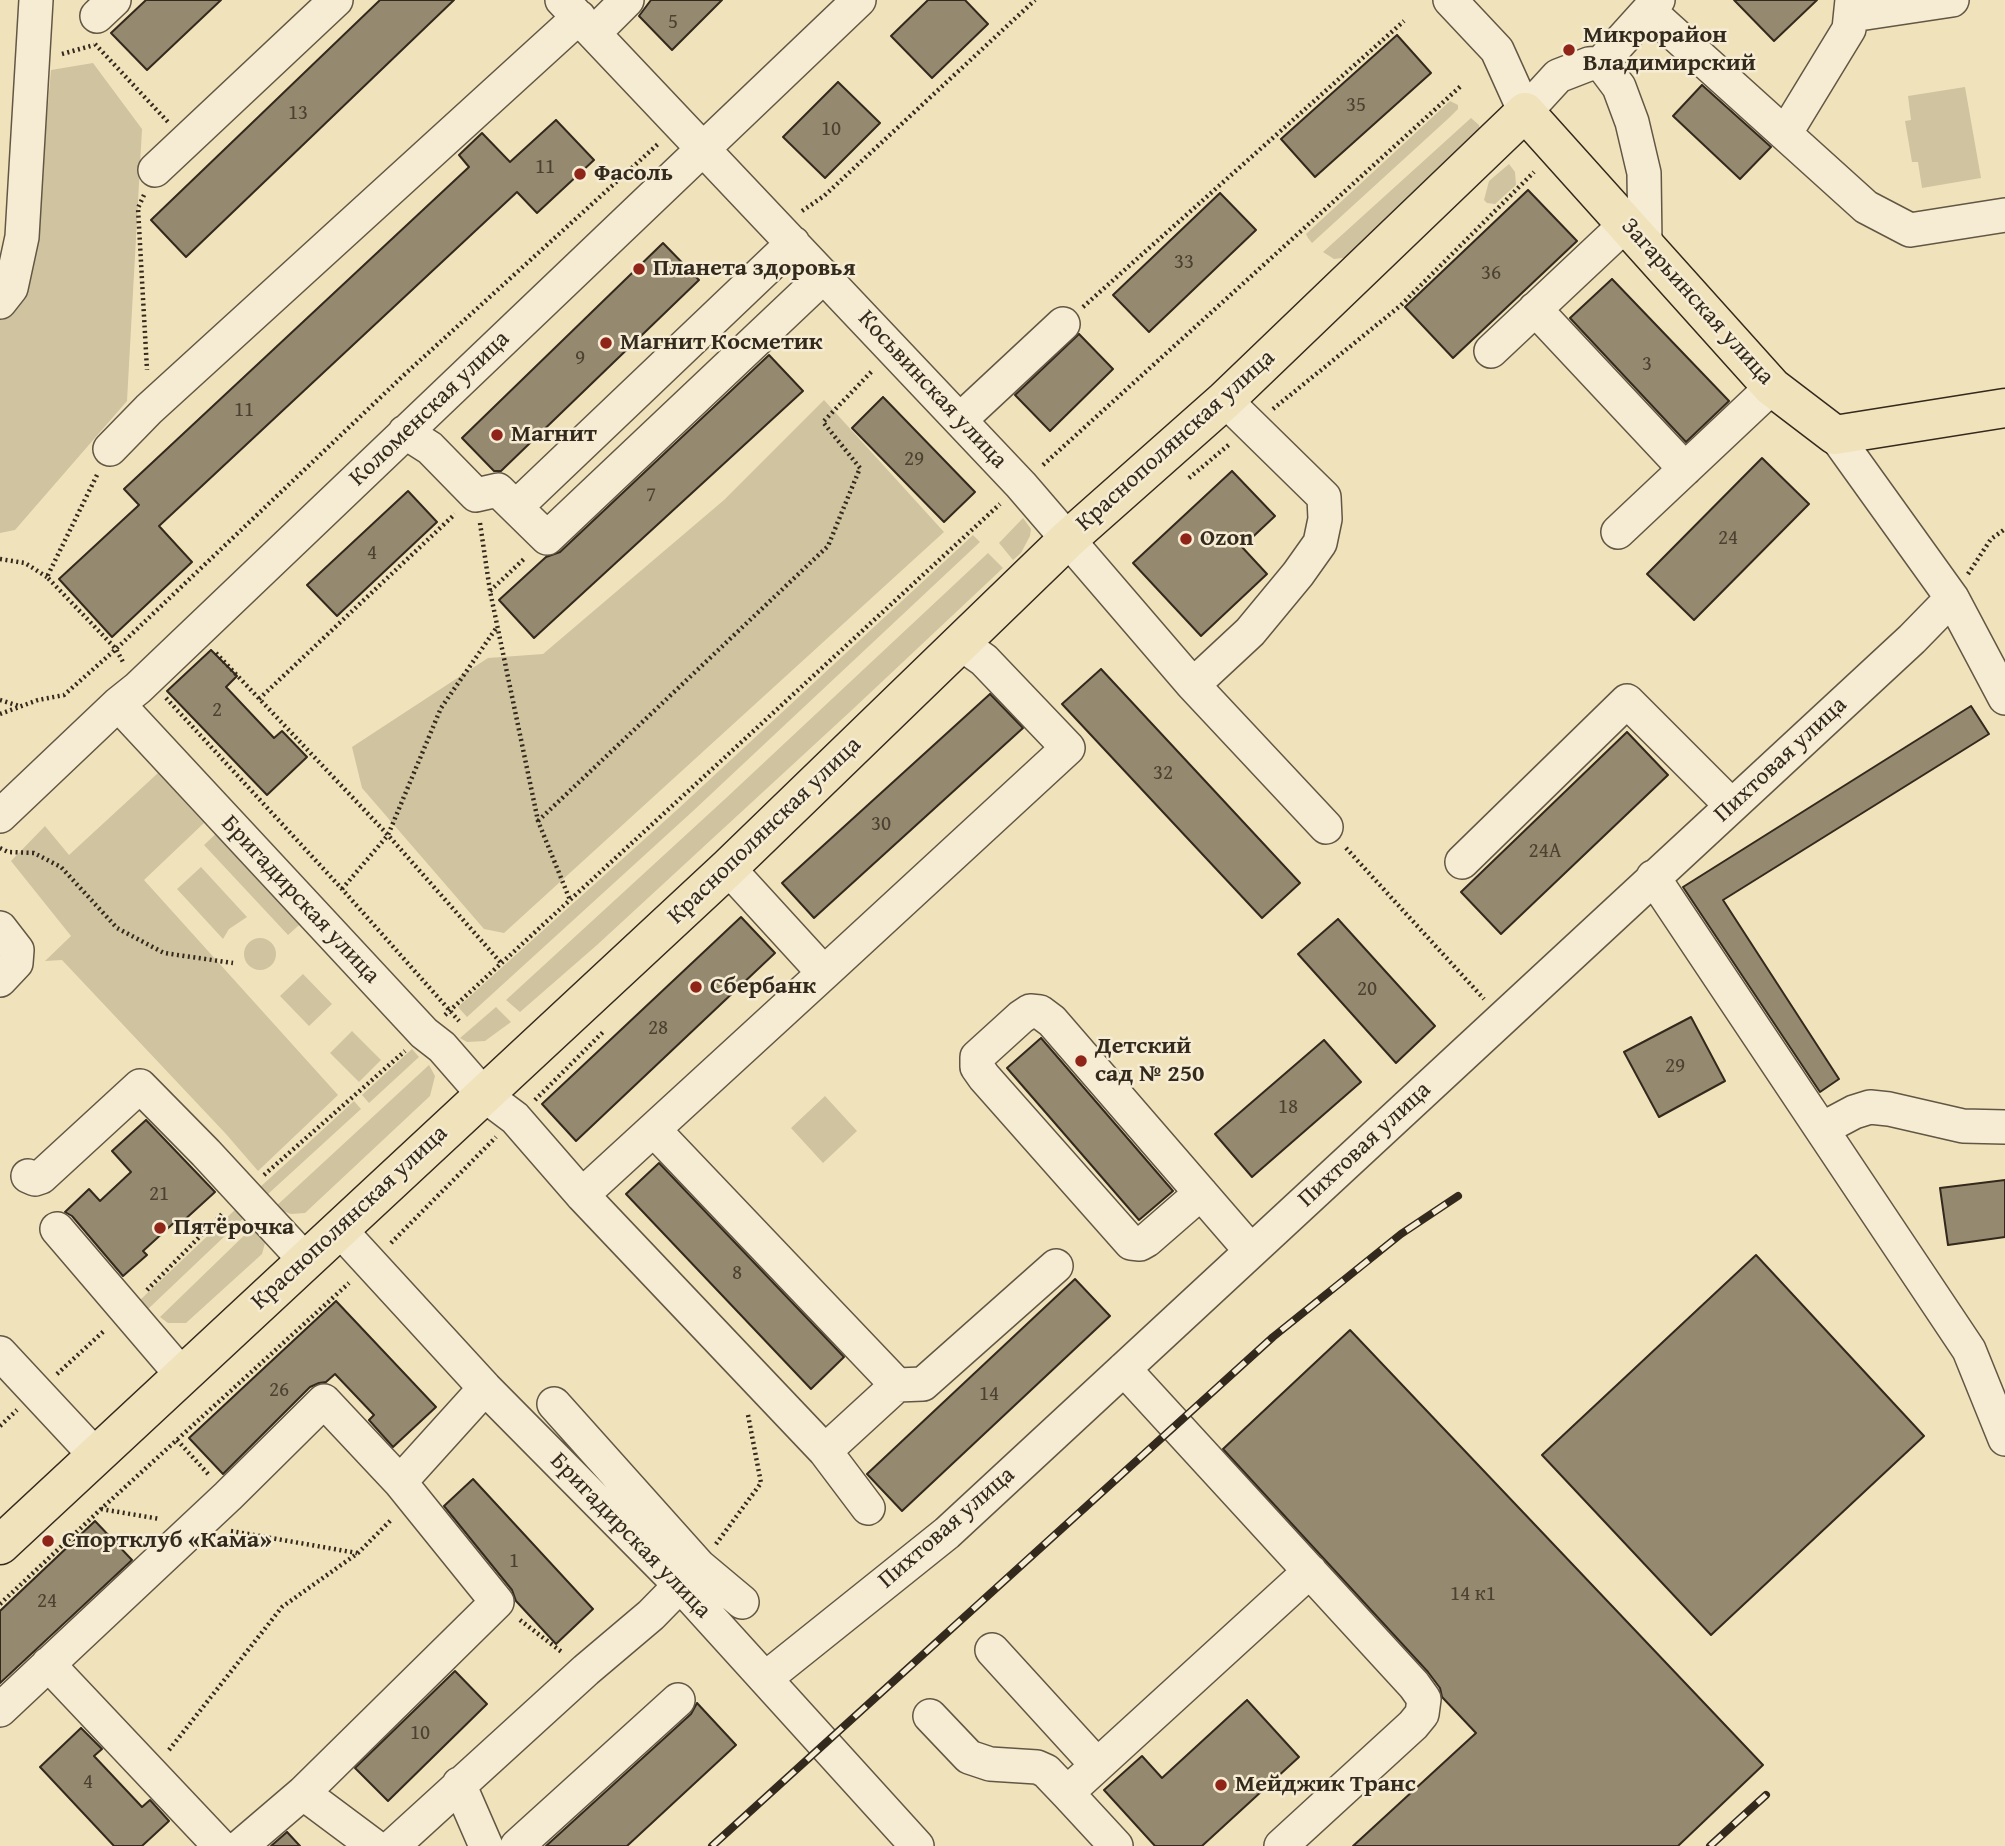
<!DOCTYPE html>
<meta charset="utf-8">
<style>
body{margin:0}
canvas{display:block;background:#f0e2bb}
</style>
<canvas width="2005" height="1846"></canvas>
<script>
const context = document.querySelector('canvas').getContext('2d');
context.lineJoin = 'round';
function fillPath(path, color) { context.fillStyle = color; context.fill(path, 'evenodd'); }
const shape = rows => new Path2D(rows.map(r => 'M' + r).join(''));
function stroke(path, color, width, dash) { context.strokeStyle = color; context.lineWidth = width; context.lineCap = dash ? 'butt' : 'round'; context.setLineDash(dash || []); context.stroke(path); }
function write(font, color, halo, rows, align = 'center') {
  context.font = font + ' "Gentium Book Plus",serif'; context.lineWidth = 5; context.setLineDash([]); context.textBaseline = 'middle'; context.strokeStyle = halo; context.fillStyle = color; for (const [text, x, y, turn = 0] of rows) {
    context.save(); context.translate(x, y); context.rotate((+turn || 0) * Math.PI / 180); context.textAlign = isNaN(turn) ? turn : align; if (halo) context.strokeText(text, 0, 0); context.fillText(text, 0, 0); context.restore();
  }
}
const green = shape([
 [93,63,142,129,127,401,15,530,0,533,0,315,35,252,51,70],
 [1965,87,1981,178,1922,188,1918,162,1912,162,1905,121,1911,120,1908,96],
 [1450,101,1458,105,1458,109,1450,117,1312,243,1308,238,1306,234],
 [1471,118,1479,125,1480,132,1350,257,1334,259,1323,252],
 [1509,164,1515,172,1516,185,1495,204,1487,203,1484,200,1489,181],
 [824,400,944,532,504,933,484,929,362,788,352,747,488,658,543,654,724,500],
 [1023,518,1031,529,1030,536,1021,553,1013,560,999,543],
 [973,535,980,542,693,811,467,1017,458,1007,679,808],
 [988,553,1003,568,853,709,597,945,520,1012,506,1000,725,799],
 [158,773,204,823,144,880,338,1095,258,1171,226,1134,62,960,45,961,71,936,11,861,45,826,69,855],
 [222,828,307,918,288,935,204,845],
 [201,867,247,917,229,929,223,939,177,889],
 '244 954a16 16 0 1 1 32 0a16 16 0 1 1-32 0Z',
 [303,974,332,1004,309,1026,280,996],
 [496,1007,511,1022,485,1041,467,1042,460,1038],
 [352,1031,381,1060,359,1082,330,1053],
 [412,1049,419,1057,369,1103,362,1095],
 [429,1065,435,1076,430,1096,305,1213,291,1214,274,1208],
 [825,1096,857,1131,823,1163,791,1128],
 [354,1101,361,1109,268,1194,258,1189],
 [238,1207,247,1215,147,1310,139,1301],
 [257,1223,265,1243,262,1254,186,1323,168,1323,160,1317]
]);
const building = shape([
 [146,0,221,0,147,70,111,33,146,0],
 [380,0,454,0,186,257,151,220,380,0],
 [651,0,722,0,672,50,639,16,651,0],
 [928,0,965,0,988,24,932,78,891,36,928,0],
 [1734,0,1817,0,1774,41,1734,0],
 [1397,35,1431,73,1315,177,1281,139,1397,35],
 [838,82,880,123,825,178,783,137,838,82],
 [1702,85,1771,147,1740,179,1673,116,1702,85],
 [556,120,594,160,537,213,517,192,159,526,192,562,112,637,59,579,139,505,124,489,469,167,459,155,482,133,510,162,556,120],
 [1528,190,1577,241,1453,358,1405,307,1528,190],
 [1220,193,1256,230,1149,332,1113,295,1220,193],
 [663,243,699,280,501,471,494,471,462,438,663,243],
 [1612,279,1729,401,1686,442,1570,318,1612,279],
 [1079,334,1113,369,1050,431,1015,395,1079,334],
 [769,355,803,391,534,638,499,600,546,557,560,552,769,355],
 [883,397,975,492,944,522,852,428,883,397],
 [1762,458,1809,504,1694,620,1647,574,1762,458],
 [1232,471,1275,516,1242,547,1267,574,1201,636,1133,563,1232,471],
 [408,491,437,522,337,616,307,585,408,491],
 [211,650,237,676,226,687,274,738,282,731,307,757,267,795,167,691,211,650],
 [1101,669,1300,883,1262,918,1062,704,1101,669],
 [990,694,1023,728,814,918,782,883,990,694],
 [1971,706,1989,734,1723,900,1839,1079,1820,1092,1683,887,1971,706],
 [1627,732,1668,775,1501,934,1461,892,1627,732],
 [741,917,775,953,576,1141,542,1104,741,917],
 [1338,919,1435,1026,1396,1063,1298,954,1338,919],
 [1691,1017,1725,1081,1659,1117,1624,1052,1691,1017],
 [1041,1038,1173,1191,1139,1220,1007,1068,1041,1038],
 [1324,1040,1361,1082,1252,1177,1215,1134,1324,1040],
 [146,1120,215,1192,181,1223,178,1219,143,1251,147,1255,123,1276,72,1216,65,1212,89,1189,100,1201,131,1172,112,1151,146,1120],
 [659,1163,844,1357,811,1389,626,1194,659,1163],
 [2005,1180,2005,1237,1948,1245,1940,1188,2005,1180],
 [1756,1255,1924,1436,1711,1635,1542,1455,1756,1255],
 [1075,1279,1110,1316,902,1511,867,1474,1075,1279],
 [336,1301,436,1407,393,1447,369,1420,374,1415,335,1374,326,1382,319,1383,310,1387,223,1474,189,1438,336,1301],
 [1350,1330,1763,1765,1678,1846,1353,1846,1476,1733,1442,1697,1440,1688,1428,1672,1223,1449,1350,1330],
 [473,1479,593,1609,556,1644,516,1601,512,1590,444,1506,473,1479],
 [95,1521,132,1560,0,1683,0,1611,95,1521],
 [455,1671,487,1704,388,1801,355,1768,455,1671],
 [1247,1700,1299,1757,1202,1846,1155,1846,1104,1790,1142,1756,1162,1778,1247,1700],
 [697,1703,736,1745,627,1846,546,1846,691,1714,697,1703],
 [81,1728,102,1749,94,1756,142,1807,150,1800,169,1821,142,1846,114,1846,40,1767,81,1728],
 [287,1832,300,1846,271,1846,287,1832]
]);
const path = shape([
 [95,44,168,122],
 [62,54,94,45],
 [144,195,138,208,147,370],
 [802,211,824,196,1035,0],
 [1083,307,1404,21],
 [1273,409,1400,306,1534,172],
 [1043,465,1462,85],
 [97,475,47,577,116,649,123,662],
 [1189,478,1231,443],
 [480,523,490,591,538,821,570,900],
 [0,559,25,563,47,577],
 [1968,574,1991,539,2005,529],
 [490,591,525,558],
 [216,653,388,835,502,964],
 [166,698,342,889,459,1021],
 [259,699,455,514],
 [0,700,19,706],
 [0,714,38,700,64,695,116,649,405,374,658,144],
 [538,821,828,546,860,468,823,422,873,370],
 [0,848,8,852,34,853,61,867,117,928,164,953,233,963],
 [1346,848,1484,999],
 [342,889,388,835,441,708,497,627],
 [445,1015,1000,504],
 [535,1100,603,1032],
 [264,1175,405,1051],
 [391,1243,496,1137],
 [147,1290,224,1212],
 [57,1374,105,1330],
 [0,1426,17,1410],
 [177,1440,210,1476],
 [101,1509,160,1519],
 [231,1531,357,1553],
 [716,1544,761,1483,748,1415],
 [0,1604,101,1509,349,1283],
 [520,1620,563,1653],
 [169,1750,282,1607,358,1553,392,1519]
]);
const minor = shape([
 [562,0,1021,485,1193,685,1326,827],
 [1450,0,1497,50,1525,112,1558,76,1589,64,1601,63,1658,0],
 [1649,11,1866,207,1910,230,2005,215],
 [1852,15,1952,0],
 [97,16,114,0],
 [594,33,627,0],
 [1601,63,1619,87,1632,122,1644,173,1645,244],
 [1785,134,1849,29,1852,0],
 [155,170,336,0],
 [0,302,11,288,22,237,36,0],
 [1535,309,1685,469],
 [1491,351,1626,224],
 [960,420,1063,324],
 [405,432,430,448,476,495,498,490,547,538,824,276],
 [1835,435,1952,598,2005,698],
 [110,449,149,409,579,17],
 [516,507,793,243],
 [1618,532,1772,387],
 [1193,685,1250,632,1298,574,1320,543,1325,519,1324,497,1225,400],
 [118,704,424,1033,442,1047,483,1094,515,1118,582,1195,825,1451,897,1385,923,1384,1056,1266],
 [0,816,118,704,138,688,859,0],
 [1462,862,1627,701,1731,805],
 [1653,877,1969,1350,2005,1439],
 [0,928,17,950,16,963,0,980],
 [824,973,1068,748,984,660,960,643],
 [1822,1129,1854,1112,1870,1107,1889,1109,1963,1126,2005,1127],
 [654,1130,897,1385],
 [28,1176,35,1179,41,1177,140,1086,206,1153,305,1260],
 [1201,1193,1147,1240,1140,1244,1131,1243,984,1077,977,1067,977,1057,1021,1017,1030,1011,1040,1012,1052,1021,1251,1251],
 [582,1195,824,973,728,868],
 [57,1229,182,1375],
 [339,1229,485,1388,681,1586,917,1846],
 [0,1353,96,1456],
 [1124,1369,1414,1685,1424,1699,1422,1714,1413,1725,1281,1846],
 [554,1404,699,1566,742,1602],
 [825,1451,868,1508],
 [400,1482,485,1388],
 [992,1650,1097,1765],
 [48,1664,220,1846],
 [766,1678,947,1533,1912,639,1952,598],
 [0,1710,228,1496,324,1401,400,1482,497,1602,303,1793,241,1846],
 [930,1716,969,1757,990,1764,1037,1767,1046,1771,1067,1793],
 [459,1784,486,1846],
 [303,1793,374,1846],
 [393,1846,586,1670,651,1615,699,1566],
 [517,1846,678,1700],
 [1116,1846,1067,1793,1310,1571]
]);
const major = shape([
 [0,1545,728,868,1067,540,1225,400,1525,112,1772,387,1835,435,2005,408]
]);
const rail = shape([
 [712,1846,1273,1337,1401,1234,1458,1196],
 [1710,1846,1766,1795]
]);
const markers = [
 [1569,50,7,"#8f2418"],
 [580,174,7,"#8f2418"],
 [639,269,7,"#8f2418"],
 [606,343,7,"#8f2418"],
 [497,435,7,"#8f2418"],
 [1186,539,7,"#8f2418"],
 [696,987,7,"#8f2418"],
 [1081,1061,7,"#8f2418"],
 [160,1228,7,"#8f2418"],
 [48,1541,7,"#8f2418"],
 [1221,1785,7,"#8f2418"]
];
const numberNames = [
 ["5",673,23],
 ["35",1356,106],
 ["13",298,114],
 ["10",831,130],
 ["11",545,168],
 ["33",1184,263],
 ["36",1491,274],
 ["9",580,359],
 ["3",1647,365],
 ["11",244,411],
 ["29",914,460],
 ["7",651,496],
 ["24",1728,539],
 ["4",372,554],
 ["2",217,711],
 ["32",1163,774],
 ["30",881,825],
 ["24А",1545,852],
 ["20",1367,990],
 ["28",658,1029],
 ["29",1675,1067],
 ["18",1288,1108],
 ["21",159,1195],
 ["8",737,1274],
 ["26",279,1391],
 ["14",989,1395],
 ["1",514,1562],
 ["14 к1",1473,1595],
 ["24",47,1602],
 ["10",420,1734],
 ["4",88,1783]
];
const poiNames = [
 ["Микрорайон",1583,36],
 ["Владимирский",1583,64],
 ["Фасоль",594,174],
 ["Планета здоровья",653,269],
 ["Магнит Косметик",620,343],
 ["Магнит",511,435],
 ["Ozon",1200,539],
 ["Сбербанк",710,987],
 ["Детский",1095,1047],
 ["сад № 250",1095,1075],
 ["Пятёрочка",174,1228],
 ["Спортклуб «Кама»",62,1541],
 ["Мейджик Транс",1235,1785]
];
const streetNames = [
 ["Загарьинская улица",1697,302,48],
 ["Косьвинская улица",932,390,47],
 ["Коломенская улица",430,409,-44],
 ["Краснополянская улица",1176,441,-42],
 ["Пихтовая улица",1781,760,-43],
 ["Краснополянская улица",765,831,-44],
 ["Бригадирская улица",300,900,47],
 ["Пихтовая улица",1365,1145,-43],
 ["Краснополянская улица",350,1218,-43],
 ["Пихтовая улица",947,1528,-41],
 ["Бригадирская улица",630,1536,46]
];
fillPath(green, '#d0c3a0');
fillPath(building, '#95896f');
stroke(building, '#33291c', 2);
stroke(minor, '#625744', 36);
stroke(major, '#33291c', 41);
stroke(path, '#33291c', 4.5, [2, 3.5]);
stroke(minor, '#f5ecd3', 33);
stroke(major, '#f0e2bb', 38);
stroke(rail, '#33291c', 8);
stroke(rail, '#f5ecd3', 5, [16]);
for (const [x, y, r, color] of markers) { const dot = new Path2D(); dot.arc(x, y, r, 0, 2 * Math.PI); context.fillStyle = color; context.fill(dot); stroke(dot, '#f5ecd3', 2.5); }
write('21px', '#4c4131', null, numberNames);
write('bold 24px', '#33291c', '#f5ecd3', poiNames, 'left');
write('24px', '#33291c', '#f5ecd3', streetNames);
</script>
